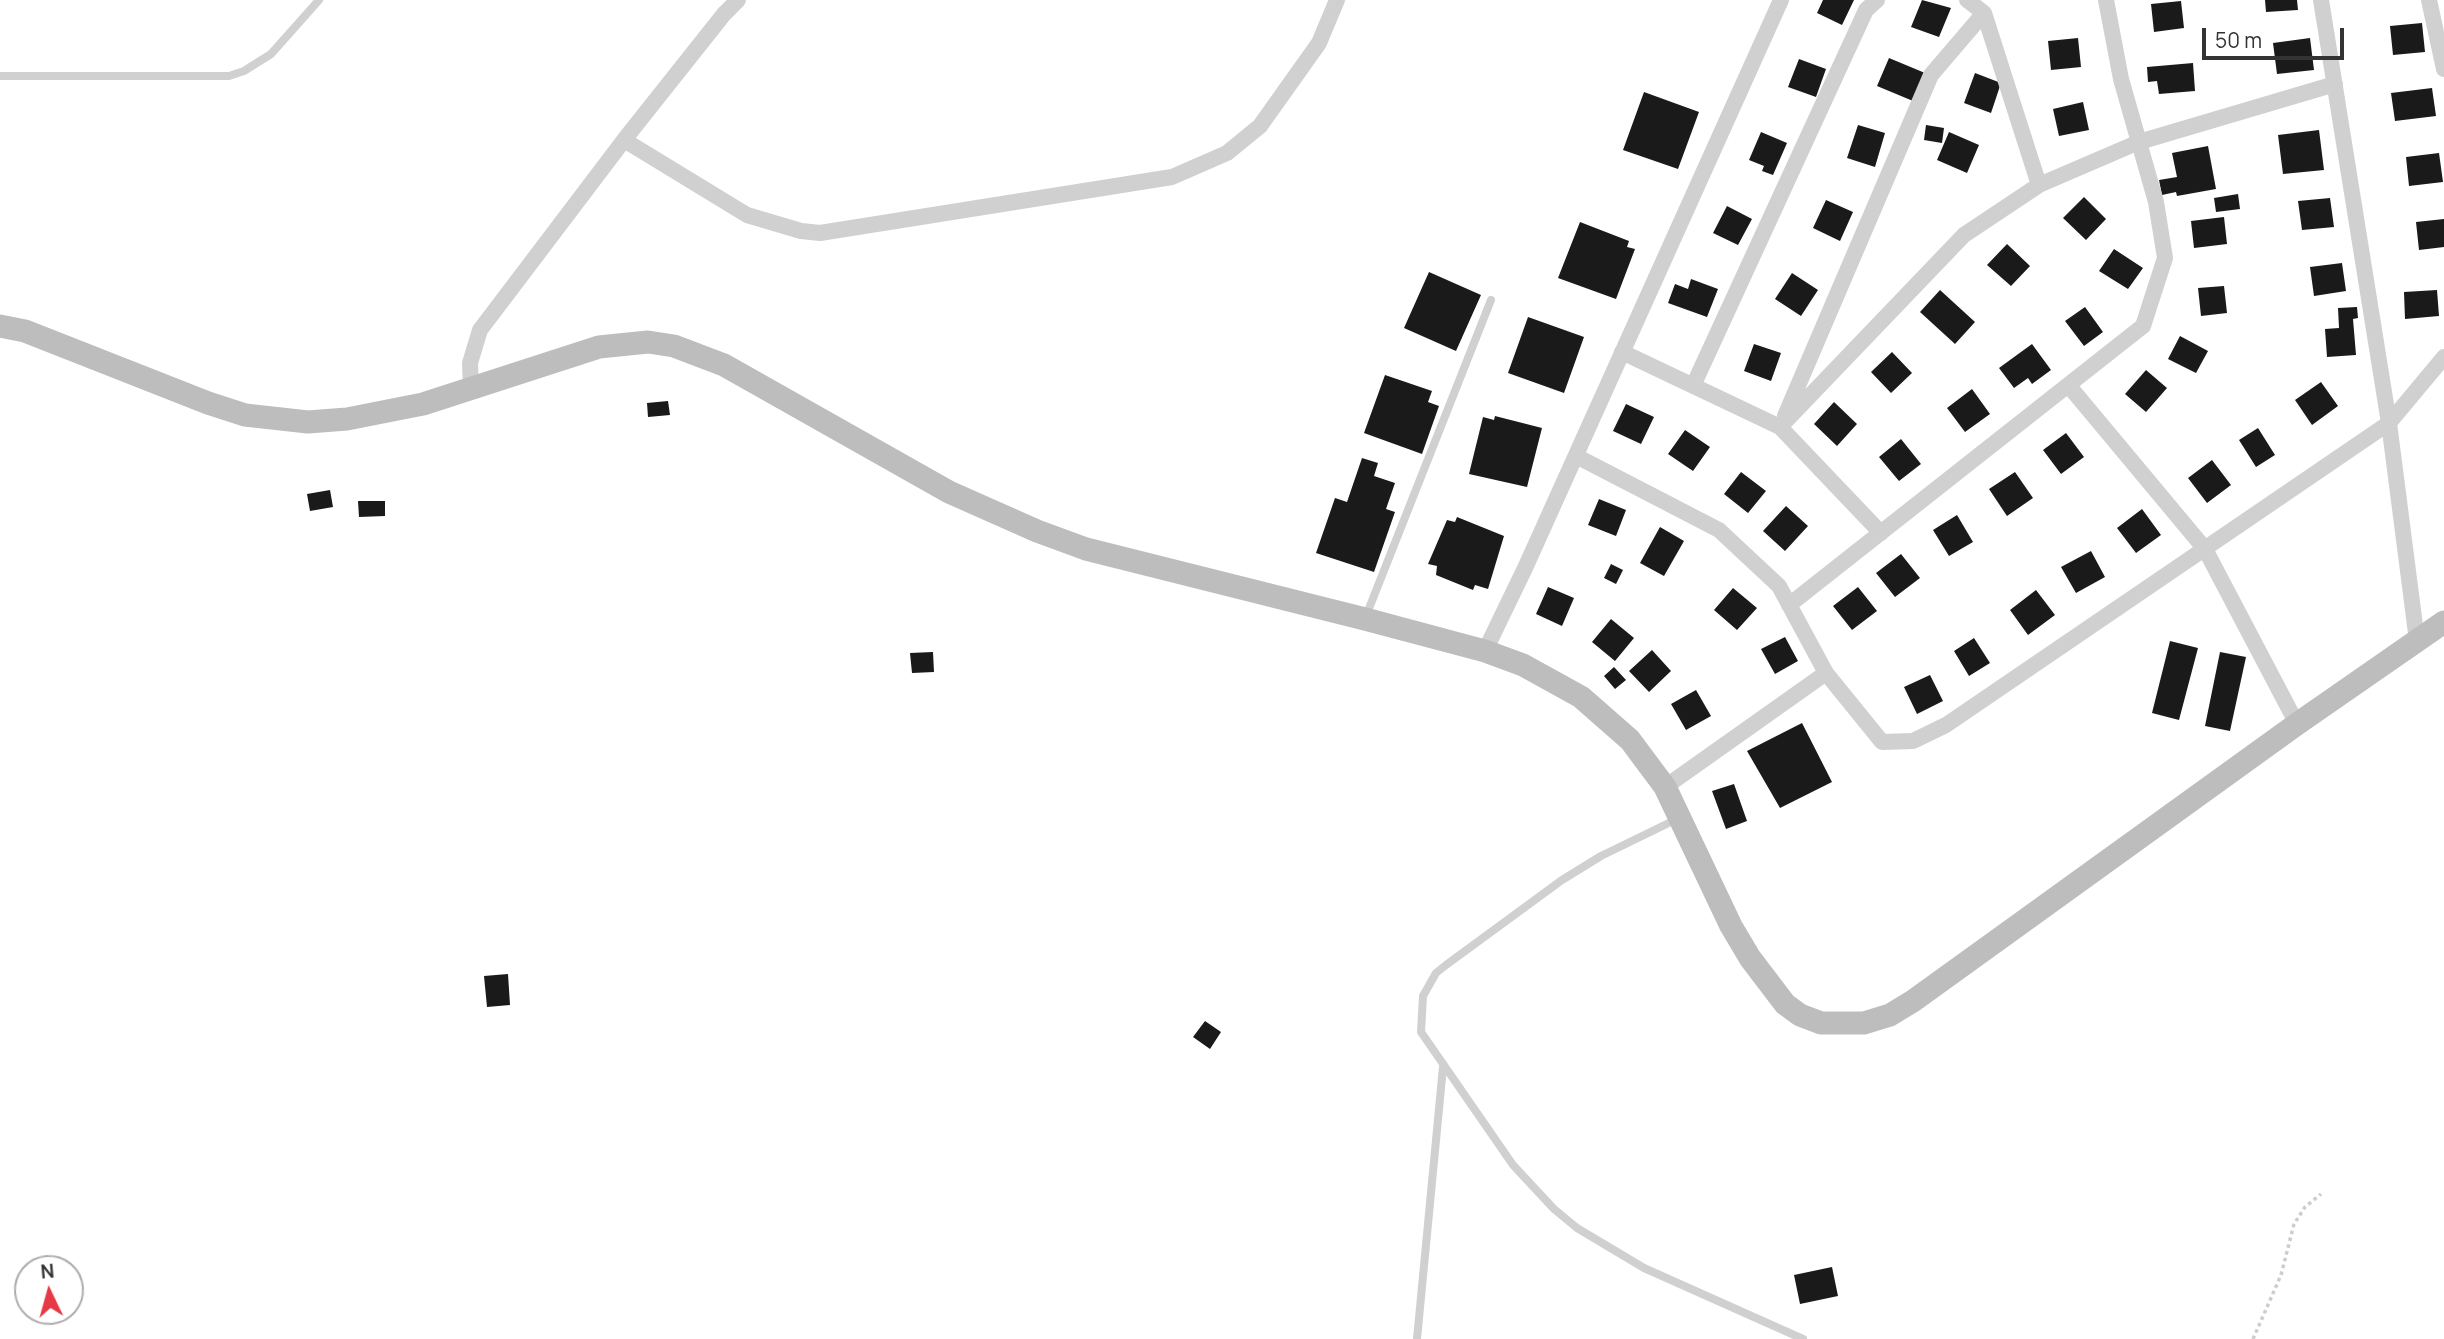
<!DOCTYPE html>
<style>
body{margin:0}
#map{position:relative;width:2444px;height:1339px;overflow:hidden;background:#fff;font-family:Manrope,sans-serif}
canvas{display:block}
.north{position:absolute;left:14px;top:1255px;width:70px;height:70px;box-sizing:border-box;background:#fff;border:2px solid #adadad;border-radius:50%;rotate:355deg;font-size:19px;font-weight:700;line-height:28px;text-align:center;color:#333}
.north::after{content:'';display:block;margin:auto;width:24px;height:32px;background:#e63946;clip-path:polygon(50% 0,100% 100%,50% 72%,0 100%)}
.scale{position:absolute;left:2202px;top:28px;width:142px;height:32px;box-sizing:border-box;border:4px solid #333;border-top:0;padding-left:9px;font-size:21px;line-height:24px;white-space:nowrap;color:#333;-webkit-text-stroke:5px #fff;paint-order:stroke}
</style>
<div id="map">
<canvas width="2444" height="1339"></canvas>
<div class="north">N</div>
<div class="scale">50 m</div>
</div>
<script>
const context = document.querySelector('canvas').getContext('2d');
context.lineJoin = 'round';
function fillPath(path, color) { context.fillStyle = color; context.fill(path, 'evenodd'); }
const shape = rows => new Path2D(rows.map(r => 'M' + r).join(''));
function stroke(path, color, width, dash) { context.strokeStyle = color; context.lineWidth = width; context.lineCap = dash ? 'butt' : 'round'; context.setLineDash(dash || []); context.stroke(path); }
const building = shape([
 [1823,0,1854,0,1842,25,1817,13],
 [1922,0,1951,8,1939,37,1911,27],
 [2265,0,2297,0,2298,10,2266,12],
 [2181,1,2184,28,2154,32,2151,4],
 [2422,23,2425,52,2393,55,2390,26],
 [2078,38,2081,67,2051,70,2048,41],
 [2310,38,2314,70,2277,74,2273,43],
 [1889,58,1925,73,1913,101,1877,86],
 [1799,59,1826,69,1816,97,1788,87],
 [2193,63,2195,91,2159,94,2157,81,2148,82,2147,67],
 [1975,73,2001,83,1991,113,1964,103],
 [2432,88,2436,116,2395,121,2391,93],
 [1644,92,1699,112,1678,169,1623,150],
 [2083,102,2089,130,2059,136,2053,109],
 [1858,125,1885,133,1875,167,1847,158],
 [1926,125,1944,128,1942,143,1924,140],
 [2319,130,2324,170,2283,174,2278,135],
 [1761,132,1787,143,1773,175,1762,171,1764,166,1749,160],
 [1949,132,1979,145,1967,173,1937,160],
 [2208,146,2216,189,2177,196,2176,192,2162,195,2159,180,2177,177,2172,153],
 [2439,153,2443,182,2409,186,2406,157],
 [2238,194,2240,209,2216,212,2214,198],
 [2084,197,2106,219,2086,240,2063,218],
 [2330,198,2334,227,2302,230,2298,201],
 [1826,200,1853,212,1840,241,1813,228],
 [1727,206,1752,219,1738,245,1713,233],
 [2224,217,2227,244,2194,248,2191,221],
 [2444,219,2444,247,2419,250,2416,222],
 [1580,222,1629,241,1627,247,1635,249,1616,299,1558,278],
 [2007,244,2030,266,2011,286,1987,265],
 [2114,249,2143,268,2128,289,2099,271],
 [2342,263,2346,291,2314,296,2310,267],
 [1429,272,1481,295,1456,351,1404,328],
 [1792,273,1818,290,1801,316,1775,299],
 [1691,279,1718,289,1707,317,1668,303,1675,284,1688,289],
 [2224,286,2227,313,2201,316,2198,288],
 [1940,290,1975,322,1955,344,1920,312],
 [2437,290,2439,316,2405,319,2404,292],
 [2085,307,2103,332,2084,346,2065,321],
 [2357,307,2358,318,2353,319,2356,355,2327,357,2325,329,2339,328,2338,308],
 [1528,317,1584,337,1564,393,1508,373],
 [2180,336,2208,351,2196,373,2168,359],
 [1754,344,1781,353,1771,381,1744,371],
 [2032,344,2051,370,2032,384,2028,378,2014,388,1999,368],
 [1892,352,1912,373,1891,393,1871,372],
 [2146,370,2167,388,2146,412,2125,394],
 [1385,375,1432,391,1428,402,1439,406,1422,454,1364,433],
 [2321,382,2338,406,2312,425,2295,400],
 [1972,389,1990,414,1965,432,1947,408],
 [668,401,670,415,648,417,647,403],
 [1834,402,1857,424,1837,446,1814,424],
 [1626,404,1654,417,1641,444,1613,431],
 [1495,416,1542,428,1527,487,1469,474,1483,417,1494,420],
 [2258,428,2275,455,2256,467,2239,440],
 [1685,430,1710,447,1693,471,1668,454],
 [2066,433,2084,457,2061,474,2043,450],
 [1901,439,1921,464,1899,481,1879,457],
 [1362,458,1378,463,1374,476,1395,483,1386,509,1395,512,1374,572,1316,553,1335,498,1347,502],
 [2212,460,2231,485,2207,503,2188,478],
 [1741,472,1766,491,1748,513,1724,494],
 [2015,472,2033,498,2007,516,1989,489],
 [330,490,333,507,310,511,307,494],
 [1599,499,1626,510,1616,536,1588,525],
 [358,501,385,501,385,516,359,517],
 [1786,506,1808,526,1785,551,1763,531],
 [2142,509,2161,535,2136,553,2117,528],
 [1957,515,1973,542,1949,556,1933,530],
 [1457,517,1504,536,1488,589,1475,585,1473,590,1436,575,1437,566,1428,564,1447,520,1455,522],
 [1660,527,1684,541,1664,576,1640,563],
 [2091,551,2105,577,2076,593,2061,567],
 [1901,554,1920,578,1895,597,1876,573],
 [1611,564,1623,570,1616,584,1604,578],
 [1548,587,1574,598,1562,626,1536,614],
 [1858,587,1877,611,1852,630,1833,606],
 [1733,588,1757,608,1737,630,1714,610],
 [2036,590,2055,615,2028,635,2010,610],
 [1611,619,1634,638,1615,661,1592,642],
 [1785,637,1798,661,1775,674,1761,649],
 [1974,638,1990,663,1969,676,1954,651],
 [2170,641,2198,648,2179,720,2152,713],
 [1652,650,1671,671,1649,692,1629,671],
 [933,652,934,672,912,673,910,653],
 [2220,652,2246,657,2230,731,2205,726],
 [1614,667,1626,680,1615,689,1604,676],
 [1930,675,1943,701,1917,714,1904,687],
 [1696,690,1711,716,1686,730,1671,704],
 [1802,723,1832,782,1780,808,1747,751],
 [1734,784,1747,821,1726,829,1712,791],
 [508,974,510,1005,487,1007,484,976],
 [1205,1021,1221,1032,1210,1049,1193,1037],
 [1832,1267,1838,1296,1800,1304,1794,1275]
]);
const path = shape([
 [2253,1339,2281,1275,2294,1224,2305,1207,2321,1194]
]);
const lane = shape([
 [0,76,229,76,244,71,271,54,319,0],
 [1366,616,1491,300],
 [1677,819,1601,856,1562,880,1446,965,1436,973,1423,996,1421,1032,1513,1165,1554,1209,1577,1228,1644,1268,1803,1339],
 [1417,1339,1443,1067]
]);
const street = shape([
 [1967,0,1984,13,2039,185],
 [2321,0,2389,423,2417,641],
 [2429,0,2444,69],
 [624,140,747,215,801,231,820,233,1172,177,1227,153,1260,126,1319,43,1337,0],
 [1622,352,1780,427,1881,533],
 [1693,386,1866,10,1877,0],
 [2069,386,2205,549,2297,724],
 [471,390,470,363,480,330,624,140,724,14,738,0],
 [1785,416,1931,75,1984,13],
 [1780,427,1964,235,2039,185,2139,142,2335,84],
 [1576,456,1719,530,1779,586,1826,673,1882,742,1913,741,1946,725,2389,423,2444,357],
 [1789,605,2143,326,2165,258,2156,202,2121,79,2106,0],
 [1485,651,1526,566,1781,0],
 [1665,787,1826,673]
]);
const secondary = shape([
 [0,326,25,331,208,403,245,415,308,422,347,419,423,404,599,347,648,342,674,346,724,365,949,492,1037,531,1086,549,1365,619,1485,651,1523,665,1581,697,1630,740,1665,787,1731,926,1750,958,1785,1004,1800,1015,1821,1023,1864,1023,1890,1015,1913,1001,2297,724,2444,622]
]);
fillPath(building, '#1a1a1a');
stroke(path, '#cdcdcd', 3.5, [3.5, 3.5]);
stroke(lane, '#d0d0d0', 8);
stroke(street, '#d0d0d0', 16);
stroke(secondary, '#bdbdbd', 23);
</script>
